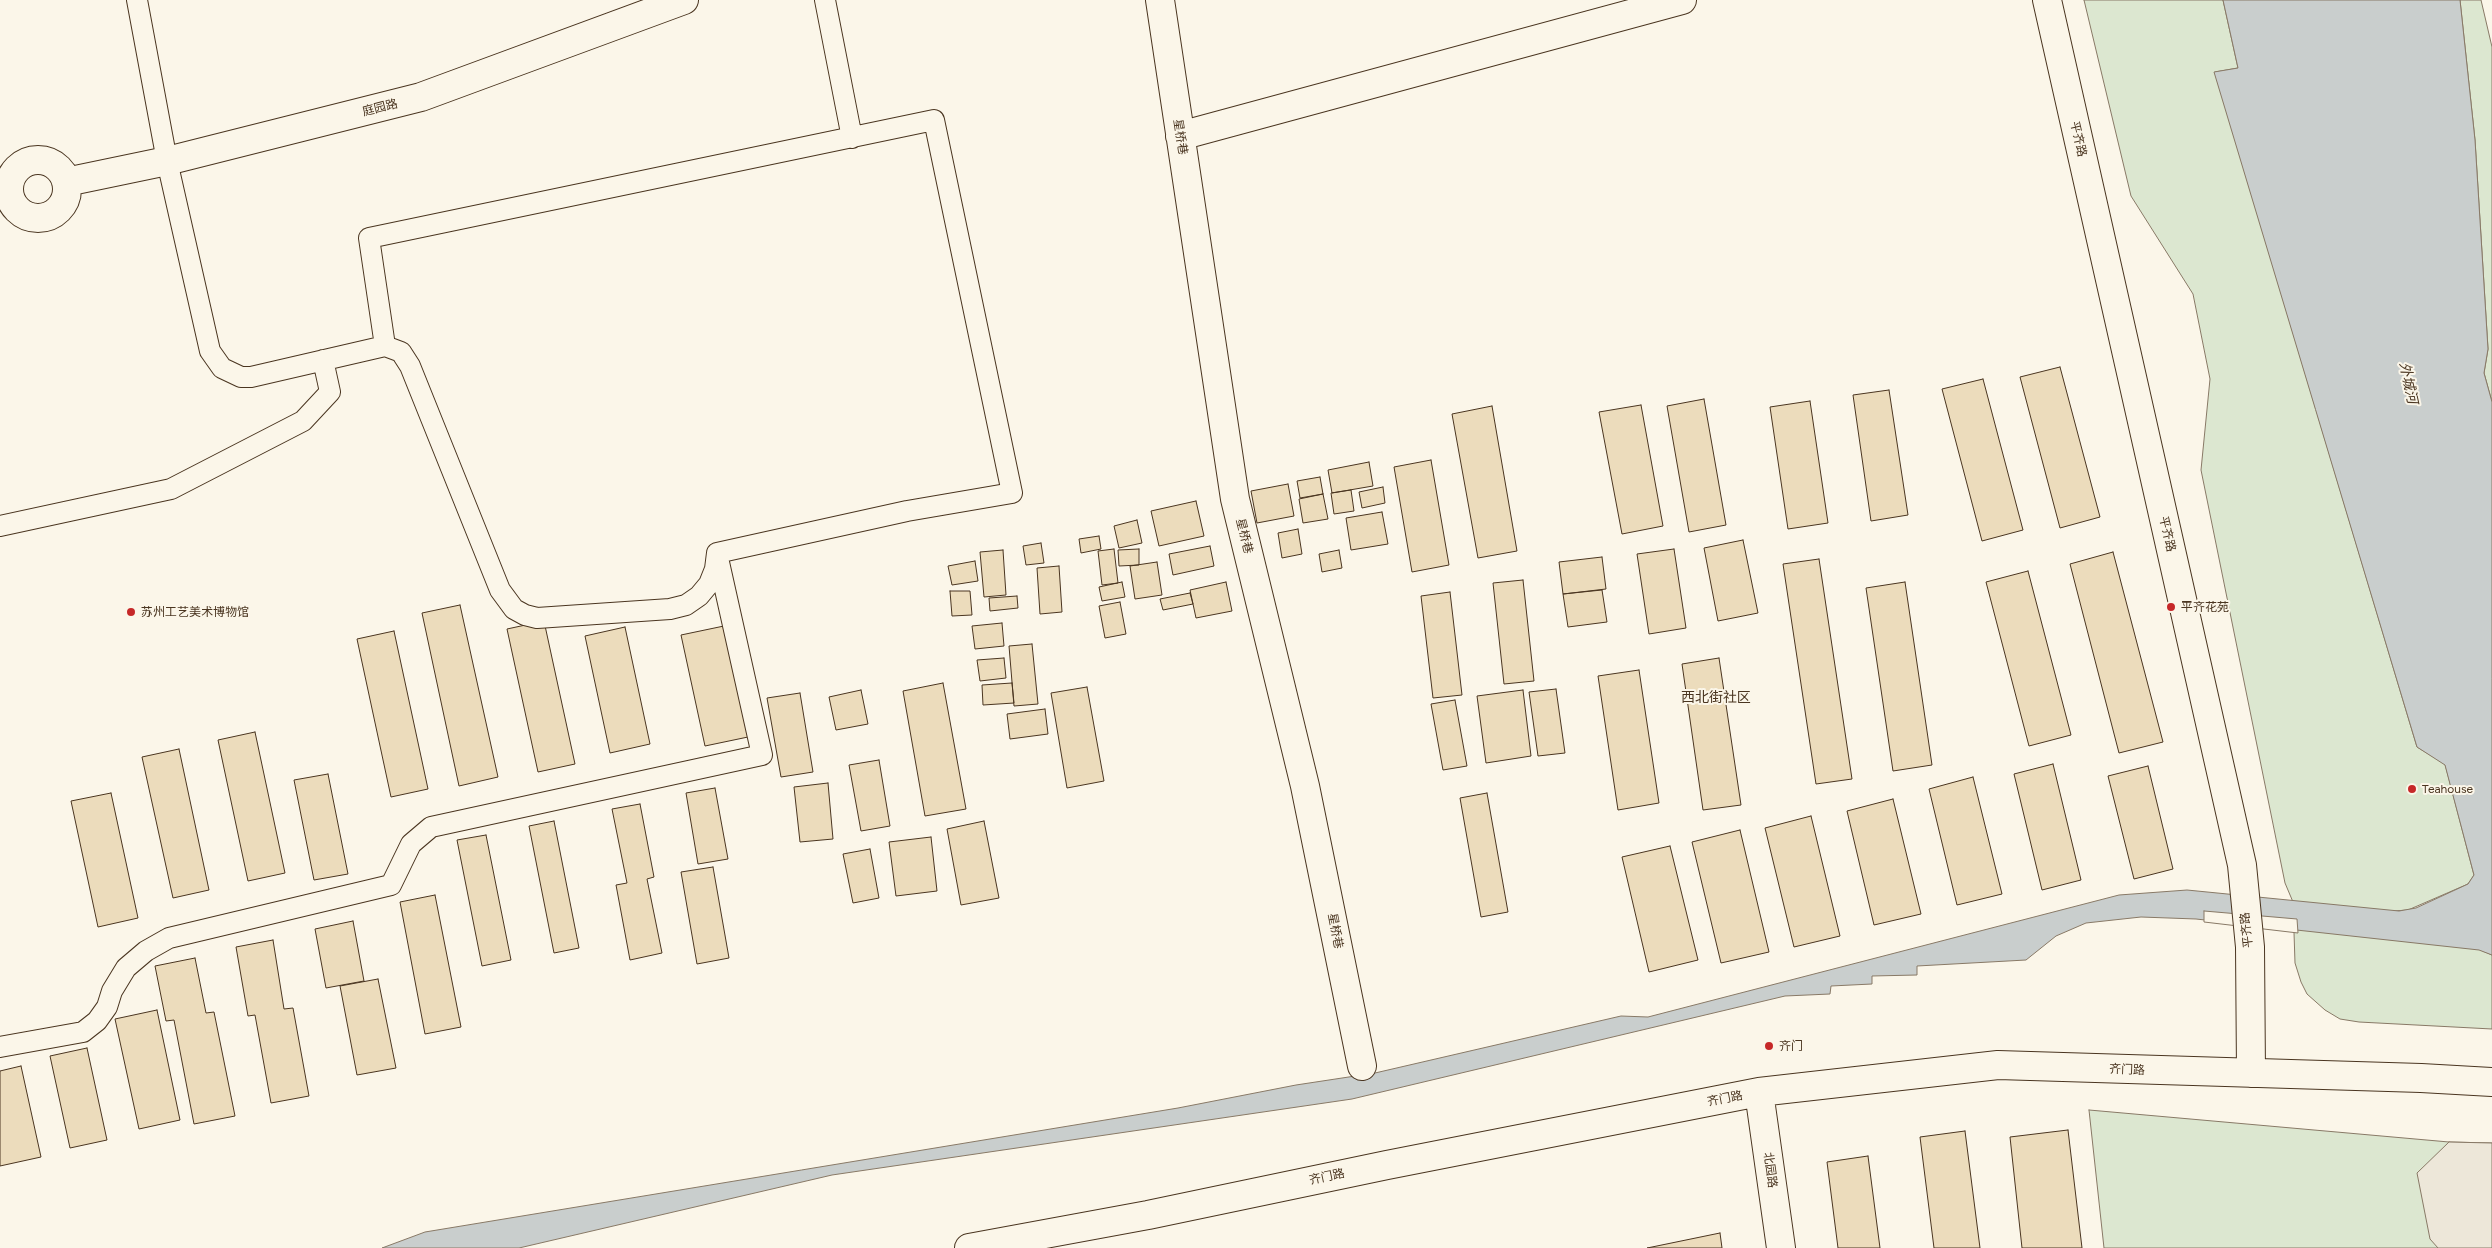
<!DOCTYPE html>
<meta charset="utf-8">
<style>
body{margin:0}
canvas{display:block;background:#fbf6e9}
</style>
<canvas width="2492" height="1248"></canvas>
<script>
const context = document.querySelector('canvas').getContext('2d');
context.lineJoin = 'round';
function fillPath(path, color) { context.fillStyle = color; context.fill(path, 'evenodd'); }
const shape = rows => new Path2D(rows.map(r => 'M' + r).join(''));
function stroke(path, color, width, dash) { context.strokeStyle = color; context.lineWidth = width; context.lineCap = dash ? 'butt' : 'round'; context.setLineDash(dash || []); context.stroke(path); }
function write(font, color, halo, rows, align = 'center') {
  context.font = font + ' Figtree,"Noto Sans SC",sans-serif'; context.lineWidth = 4; context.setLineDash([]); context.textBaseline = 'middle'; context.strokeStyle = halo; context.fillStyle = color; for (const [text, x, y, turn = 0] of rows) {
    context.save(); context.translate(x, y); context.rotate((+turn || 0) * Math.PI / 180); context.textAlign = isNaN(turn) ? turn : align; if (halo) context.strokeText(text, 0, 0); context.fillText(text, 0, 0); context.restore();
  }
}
const green = shape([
 [2084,0,2223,0,2238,68,2215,72,2417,747,2445,764,2474,875,2468,884,2408,910,2393,911,2492,955,2492,1029,2359,1022,2340,1019,2325,1010,2307,994,2301,982,2295,963,2293,902,2285,883,2201,470,2210,379,2193,294,2131,196,2084,0],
 [2460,0,2481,0,2492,47,2492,402,2484,373,2488,349,2475,140,2460,0],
 [2089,1110,2449,1142,2492,1143,2492,1248,2104,1248,2089,1110]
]);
const parking = shape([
 [2449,1142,2492,1143,2492,1248,2438,1248,2430,1239,2417,1173,2449,1142]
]);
const water = shape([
 [2223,0,2460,0,2475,140,2488,349,2484,373,2492,402,2492,955,2479,950,2196,919,2141,917,2086,923,2056,936,2026,960,1917,966,1917,975,1872,976,1872,984,1831,986,1830,994,1785,996,1352,1099,832,1175,519,1248,382,1248,425,1232,1178,1108,1296,1085,1375,1073,1621,1016,1648,1017,2119,895,2187,890,2399,911,2416,908,2468,884,2474,875,2445,765,2417,747,2214,72,2238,68,2223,0]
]);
const pier = shape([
 [2204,911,2297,919,2298,933,2204,922,2204,911]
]);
const building = shape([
 [2060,367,2100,517,2060,528,2020,377,2060,367],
 [1983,379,2023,530,1982,541,1942,389,1983,379],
 [1889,390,1908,515,1871,521,1853,395,1889,390],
 [1704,399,1726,525,1689,532,1667,406,1704,399],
 [1810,401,1828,523,1788,529,1770,407,1810,401],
 [1641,405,1663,526,1622,534,1599,412,1641,405],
 [1492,406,1517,551,1478,558,1452,414,1492,406],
 [1431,460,1449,565,1412,572,1394,467,1431,460],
 [1369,462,1373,486,1332,493,1328,470,1369,462],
 [1320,477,1323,494,1300,498,1297,481,1320,477],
 [1288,484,1294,516,1257,523,1251,491,1288,484],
 [1383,487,1385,503,1362,508,1359,492,1383,487],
 [1351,490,1354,511,1334,514,1331,493,1351,490],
 [1323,494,1328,519,1303,523,1299,499,1323,494],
 [1196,501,1204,536,1159,546,1151,511,1196,501],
 [1382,512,1388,544,1351,550,1346,518,1382,512],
 [1137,520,1142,543,1119,548,1114,526,1137,520],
 [1298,529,1302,554,1282,558,1278,533,1298,529],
 [1099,536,1101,549,1081,553,1079,539,1099,536],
 [1743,540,1758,613,1718,621,1704,548,1743,540],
 [1041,543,1044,563,1026,565,1023,546,1041,543],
 [1210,546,1214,566,1173,575,1169,554,1210,546],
 [1114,549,1118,583,1102,585,1098,551,1114,549],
 [1139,549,1139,565,1119,566,1118,550,1139,549],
 [1674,549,1686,628,1649,634,1637,554,1674,549],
 [1003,550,1006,595,984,597,980,552,1003,550],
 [1339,550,1342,568,1322,572,1319,554,1339,550],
 [2113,552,2163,742,2119,753,2070,564,2113,552],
 [1602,557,1606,589,1563,594,1559,562,1602,557],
 [1819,559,1852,779,1816,784,1783,564,1819,559],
 [975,561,978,581,952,585,948,566,975,561],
 [1157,562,1162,595,1135,599,1130,566,1157,562],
 [1059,566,1062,612,1040,614,1037,568,1059,566],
 [2028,571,2071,735,2029,746,1986,582,2028,571],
 [1523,580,1534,681,1504,684,1493,583,1523,580],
 [1122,582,1125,597,1102,601,1099,587,1122,582],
 [1226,582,1232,611,1196,618,1190,590,1226,582],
 [1905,582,1932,765,1893,771,1866,588,1905,582],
 [1602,590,1607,622,1568,627,1563,594,1602,590],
 [950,591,970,591,972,615,952,616,950,591],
 [1450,592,1462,695,1433,698,1421,596,1450,592],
 [1190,593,1193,604,1163,610,1160,599,1190,593],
 [1017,596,1018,608,990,611,989,598,1017,596],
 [1120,602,1126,634,1105,638,1099,606,1120,602],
 [460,605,498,777,459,786,422,613,460,605],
 [544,621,575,764,538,772,507,629,544,621],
 [1002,623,1004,646,975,649,972,626,1002,623],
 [724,626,748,737,705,746,681,635,724,626],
 [625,627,650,744,610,753,585,636,625,627],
 [394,631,428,789,391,797,357,639,394,631],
 [1032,644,1038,704,1014,706,1009,646,1032,644],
 [1004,658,1006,678,980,681,977,660,1004,658],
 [1719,658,1741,805,1703,810,1682,664,1719,658],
 [1639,670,1659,803,1618,810,1598,676,1639,670],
 [943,683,966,809,925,816,903,691,943,683],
 [1012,683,1014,703,983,705,982,685,1012,683],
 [1087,687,1104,781,1067,788,1051,693,1087,687],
 [1556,689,1565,753,1538,756,1529,692,1556,689],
 [861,690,868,724,836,730,829,697,861,690],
 [1523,690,1531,756,1486,763,1477,696,1523,690],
 [800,693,813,772,781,777,767,698,800,693],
 [1455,700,1467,766,1443,770,1431,704,1455,700],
 [1045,709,1048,734,1010,739,1007,714,1045,709],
 [255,732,285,873,248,881,218,740,255,732],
 [179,749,209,890,173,898,142,757,179,749],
 [879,760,890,826,861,831,849,765,879,760],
 [2053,764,2081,880,2042,890,2014,774,2053,764],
 [2148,766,2173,869,2134,879,2108,776,2148,766],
 [328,774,348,874,314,880,294,780,328,774],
 [1973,777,2002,894,1957,905,1929,789,1973,777],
 [828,783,833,839,800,842,794,787,828,783],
 [715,788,728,859,698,864,686,793,715,788],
 [111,793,138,918,98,927,71,801,111,793],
 [1487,793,1508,912,1481,917,1460,798,1487,793],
 [1893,799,1921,914,1874,925,1847,811,1893,799],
 [640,804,654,877,647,879,662,953,630,960,616,885,627,883,612,809,640,804],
 [1811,816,1840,936,1794,947,1765,828,1811,816],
 [554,821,579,948,554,953,529,826,554,821],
 [984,821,999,898,961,905,947,829,984,821],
 [1740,830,1769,952,1721,963,1692,842,1740,830],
 [486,835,511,960,482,966,457,840,486,835],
 [931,837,937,891,896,896,889,842,931,837],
 [1670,846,1698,960,1649,972,1622,857,1670,846],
 [870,849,879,898,853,903,843,854,870,849],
 [713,867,729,958,697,964,681,872,713,867],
 [435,895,461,1027,425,1034,400,902,435,895],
 [353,921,364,981,326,988,315,929,353,921],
 [273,940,284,1009,293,1008,309,1096,271,1103,255,1015,248,1016,236,947,273,940],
 [195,958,206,1013,214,1012,235,1116,194,1124,174,1020,166,1021,155,966,195,958],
 [378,979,396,1068,357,1075,340,986,378,979],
 [157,1010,180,1120,139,1129,115,1019,157,1010],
 [87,1048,107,1140,70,1148,50,1056,87,1048],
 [21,1066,41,1157,0,1166,0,1071,21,1066],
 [2068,1130,2082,1248,2022,1248,2010,1137,2068,1130],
 [1965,1131,1980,1248,1934,1248,1920,1137,1965,1131],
 [1868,1156,1880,1248,1838,1248,1827,1162,1868,1156],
 [1720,1233,1722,1248,1647,1248,1652,1247,1720,1233]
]);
const street = shape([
 [137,0,167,161,210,351,222,368,241,377,251,377,385,346,401,352,410,366,500,590,514,609,525,615,537,618,670,609,686,605,699,596,709,584,715,569,717,553],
 [825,0,852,138],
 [385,346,369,238,934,120,1012,493,907,511,717,553],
 [0,526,171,489,303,421,330,392,323,360],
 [0,1047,83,1032,97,1021,107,1007,112,991,126,968,146,951,169,938,391,885,411,844,431,827,762,755,718,558]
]);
const secondary = shape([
 [1160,0,1235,499,1305,786,1362,1066],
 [2047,0,2242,865,2250,947,2251,1073],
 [1180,136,1682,0],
 '9 189a29 29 0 1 1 58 0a29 29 0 1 1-58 0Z',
 [66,182,167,161,421,97,684,0],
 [1759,1092,1781,1248],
 [969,1248,1148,1215,1387,1165,1759,1092,1998,1065,2421,1078,2492,1082]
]);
const markers = [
 [2171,607,5,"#c62828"],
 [131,612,5,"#c62828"],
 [2412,789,5,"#c62828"],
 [1769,1046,5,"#c62828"]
];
const streetNames = [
 ["庭园路",380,108,-14],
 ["星桥巷",1180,137,81],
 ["平齐路",2078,139,77],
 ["平齐路",2167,534,77],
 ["星桥巷",1244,536,76],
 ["平齐路",2247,930,-96],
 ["星桥巷",1335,931,79],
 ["齐门路",2127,1070,2],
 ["齐门路",1725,1099,-11],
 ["北园路",1770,1170,82],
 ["齐门路",1327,1177,-12]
];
const poiNames = [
 ["平齐花苑",2181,607],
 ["苏州工艺美术博物馆",141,612],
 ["Teahouse",2422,789],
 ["齐门",1779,1046]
];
const waterNames = [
 ["外城河",2408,383,78]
];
const neighbourhoodNames = [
 ["西北街社区",1716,698]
];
fillPath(green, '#dce7d0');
stroke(green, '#887966', 1);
fillPath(parking, '#ede7d9');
stroke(parking, '#887966', 1);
fillPath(water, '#c9cecd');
stroke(water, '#887966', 1);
fillPath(pier, '#fbf6e9');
stroke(pier, '#887966', 1);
fillPath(building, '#ecdcbc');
stroke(building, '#4a3520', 1);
stroke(street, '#4a3520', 22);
stroke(secondary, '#4a3520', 30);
stroke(street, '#fbf6e9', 20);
stroke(secondary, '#fbf6e9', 28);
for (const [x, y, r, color] of markers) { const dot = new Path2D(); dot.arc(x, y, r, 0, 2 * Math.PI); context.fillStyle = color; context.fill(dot); stroke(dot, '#fbf6e9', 2); }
write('12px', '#4a3520', '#fbf6e9', streetNames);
write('12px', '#4a3520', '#fbf6e9', poiNames, 'left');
write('italic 14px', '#4a3520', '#fbf6e9', waterNames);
write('14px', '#4a3520', '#fbf6e9', neighbourhoodNames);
</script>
